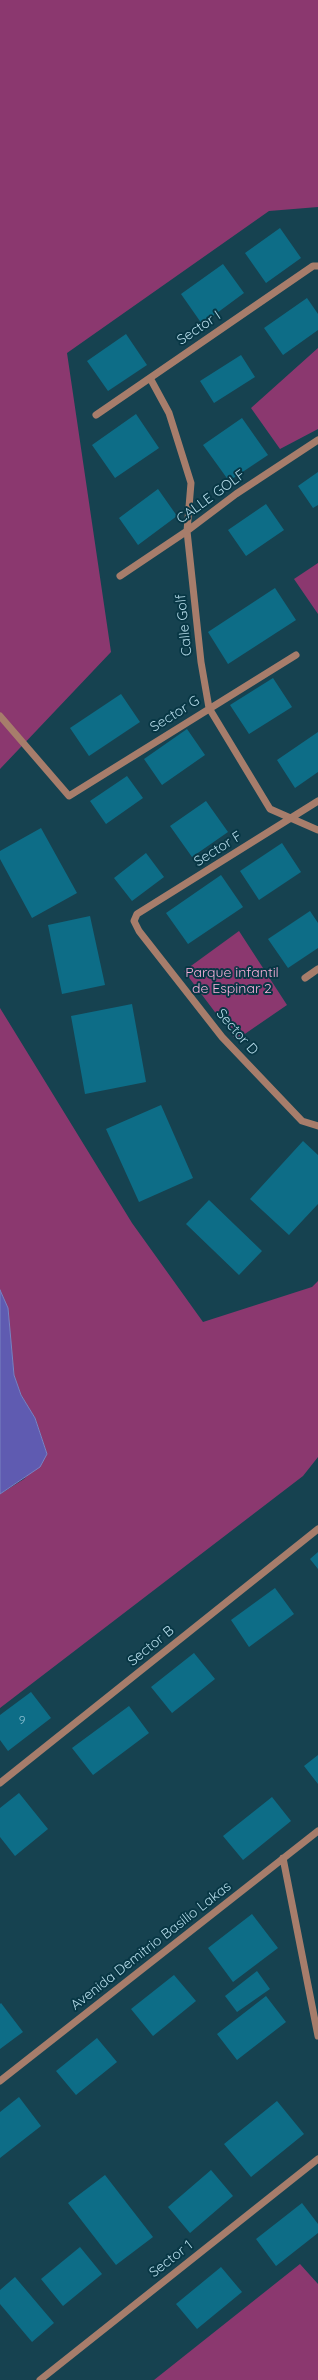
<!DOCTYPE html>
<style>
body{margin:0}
canvas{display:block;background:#164250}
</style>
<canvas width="318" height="2380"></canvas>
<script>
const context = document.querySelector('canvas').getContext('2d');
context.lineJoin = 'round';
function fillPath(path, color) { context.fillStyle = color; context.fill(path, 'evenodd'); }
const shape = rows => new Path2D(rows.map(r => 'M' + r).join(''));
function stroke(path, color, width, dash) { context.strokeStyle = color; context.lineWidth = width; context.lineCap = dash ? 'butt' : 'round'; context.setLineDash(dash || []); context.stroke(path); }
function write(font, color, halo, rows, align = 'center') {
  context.font = font + ' Quicksand,sans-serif'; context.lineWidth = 4; context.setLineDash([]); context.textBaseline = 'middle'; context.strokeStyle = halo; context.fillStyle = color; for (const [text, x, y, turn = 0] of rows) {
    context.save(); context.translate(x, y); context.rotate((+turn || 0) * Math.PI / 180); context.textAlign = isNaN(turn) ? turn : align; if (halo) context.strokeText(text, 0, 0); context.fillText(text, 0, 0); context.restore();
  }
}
const green = shape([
 [0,0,318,0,318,207,269,211,67,353,111,652,0,769],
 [318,348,318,429,280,449,251,408],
 [318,563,318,614,294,579],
 [239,931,287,1005,236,1040,184,971],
 [0,1008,132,1223,203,1322,312,1287,318,1281,318,1457,303,1476,0,1708,0,1494,24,1479,47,1454,35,1418,21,1395,14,1375,8,1309,0,1290],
 [300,2264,318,2284,318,2380,154,2380]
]);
const water = shape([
 [0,1290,8,1308,14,1375,21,1395,35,1418,47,1454,40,1467,0,1494,0,1290]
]);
const building = shape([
 [280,228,301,258,266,283,245,253],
 [223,264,244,293,202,324,181,294],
 [307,298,318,314,318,330,283,355,264,328],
 [126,334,147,365,108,391,87,361],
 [241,355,255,377,214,403,200,381],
 [136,414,159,448,115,478,92,445],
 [242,418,268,455,229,481,203,445],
 [318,472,318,505,313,508,298,486],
 [158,489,177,516,138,545,119,518],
 [266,504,284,530,246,556,228,530],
 [275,588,296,620,228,664,208,632],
 [273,678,292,707,249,734,230,705],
 [121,694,140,722,89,756,70,728],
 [187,729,205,755,162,785,144,759],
 [318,732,318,772,295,788,277,760],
 [127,776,143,798,106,824,90,801],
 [206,801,228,832,192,857,170,826],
 [41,828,77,893,32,918,0,859,0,851],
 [282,843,301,872,259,900,240,871],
 [146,853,164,877,132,901,114,878],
 [221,875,243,907,188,944,166,913],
 [310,911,318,923,318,948,288,968,268,939],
 [90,916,105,985,62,994,48,925],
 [132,1004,146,1082,85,1094,71,1016],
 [161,1105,193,1178,139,1202,106,1129],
 [303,1141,318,1155,318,1204,289,1235,250,1199],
 [209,1200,262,1251,239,1275,186,1224],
 [318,1552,318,1569,310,1559],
 [275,1588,294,1614,249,1647,231,1620],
 [194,1653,215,1679,172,1713,151,1687],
 [31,1692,51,1718,8,1751,0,1740,0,1715],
 [129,1706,149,1733,93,1775,72,1748],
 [318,1755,318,1784,304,1766],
 [19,1793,48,1829,15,1856,0,1837,0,1808],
 [272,1797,291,1821,243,1860,223,1836],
 [252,1914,278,1948,233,1982,208,1948],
 [257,1971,270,1989,237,2012,225,1996],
 [174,1975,196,2001,153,2036,131,2009],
 [266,1996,286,2022,237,2060,217,2034],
 [1,2003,23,2032,0,2049,0,2004],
 [97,2038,117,2062,76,2095,56,2071],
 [19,2097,41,2126,0,2158,0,2112],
 [277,2101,304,2134,251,2177,224,2144],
 [211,2170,233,2196,190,2233,168,2207],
 [105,2175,153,2237,116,2265,68,2203],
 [302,2203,318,2224,318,2233,276,2266,256,2239],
 [80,2247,102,2274,63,2306,41,2279],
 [221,2267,242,2292,197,2329,176,2304],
 [15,2277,54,2323,32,2342,0,2304,0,2290]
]);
const minor = shape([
 [150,378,169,413,191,483,187,531,201,662,209,708,270,809,318,830],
 [96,415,313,266,318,266],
 [120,576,187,531,236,494,318,440],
 [0,716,69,796,296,655],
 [318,801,137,914,134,921,139,931,222,1037,302,1121,318,1126],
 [305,978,318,969],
 [0,1783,318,1529],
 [283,1858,318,2036],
 [0,2081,318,1831],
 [40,2380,318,2159]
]);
const numberNames = [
 ["9",22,1720]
];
const streetNames = [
 ["Sector I",199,328,-34],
 ["CALLE GOLF",211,497,-36],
 ["Calle Golf",184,625,-96],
 ["Sector G",175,714,-32],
 ["Sector F",218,849,-32],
 ["Sector D",237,1032,49],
 ["Sector B",151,1646,-39],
 ["Avenida Demitrio Basilio Lakas",151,1946,-38],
 ["Sector 1",171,2259,-38]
];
const parkNames = [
 ["Parque infantil",232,973],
 ["de Espinar 2",232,989]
];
fillPath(green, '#8b386f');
fillPath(water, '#5f5bb1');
stroke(water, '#7881c2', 1);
fillPath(building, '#0d6d87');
stroke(minor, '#a77d6b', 7);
write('12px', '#8abfd0', null, numberNames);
write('14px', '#b4dae8', '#083745', streetNames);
write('14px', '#f6b0d9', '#083745', parkNames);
</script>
